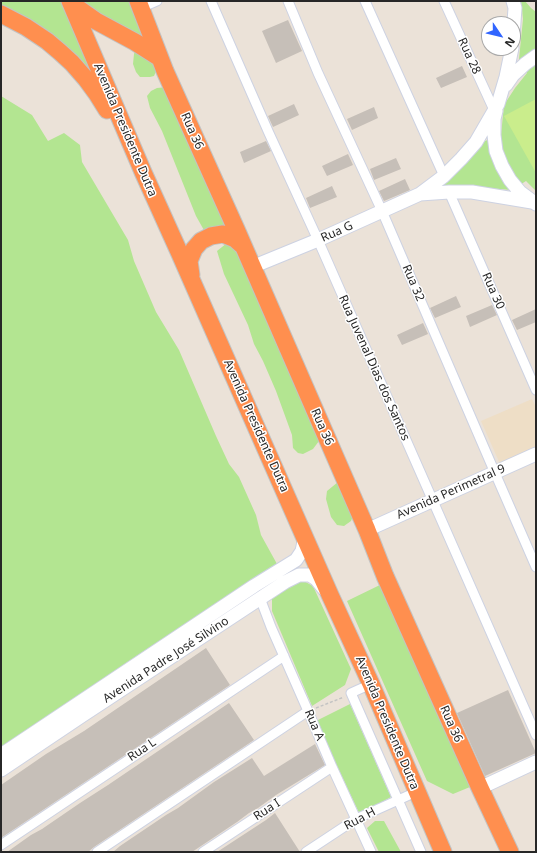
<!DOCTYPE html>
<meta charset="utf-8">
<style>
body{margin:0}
#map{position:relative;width:537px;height:853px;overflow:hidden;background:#ebe2d8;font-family:"Noto Sans",sans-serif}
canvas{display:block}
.frame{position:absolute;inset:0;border:2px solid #272727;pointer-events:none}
.north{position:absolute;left:481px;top:16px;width:40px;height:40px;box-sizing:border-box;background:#fff;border:1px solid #a9a9a9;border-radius:50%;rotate:125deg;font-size:11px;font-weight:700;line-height:16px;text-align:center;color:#272727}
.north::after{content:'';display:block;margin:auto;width:14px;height:18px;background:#3165ff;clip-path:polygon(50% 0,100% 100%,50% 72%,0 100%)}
</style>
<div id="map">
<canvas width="537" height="853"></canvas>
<div class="frame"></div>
<div class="north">N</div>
</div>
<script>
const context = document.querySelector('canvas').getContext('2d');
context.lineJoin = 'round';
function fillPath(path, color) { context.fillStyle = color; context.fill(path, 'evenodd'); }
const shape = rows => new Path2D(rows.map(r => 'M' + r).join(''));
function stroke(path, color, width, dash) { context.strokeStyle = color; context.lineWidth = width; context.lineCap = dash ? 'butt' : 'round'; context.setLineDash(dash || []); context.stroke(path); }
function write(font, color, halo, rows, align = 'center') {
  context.font = font + ' "Noto Sans",sans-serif'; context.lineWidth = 3; context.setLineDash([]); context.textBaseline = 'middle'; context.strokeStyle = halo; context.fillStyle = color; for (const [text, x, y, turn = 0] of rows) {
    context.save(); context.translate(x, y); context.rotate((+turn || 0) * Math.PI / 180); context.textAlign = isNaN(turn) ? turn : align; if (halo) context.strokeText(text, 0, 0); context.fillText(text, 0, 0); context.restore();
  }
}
const education = shape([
 [532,399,536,407,536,449,500,464,481,421]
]);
const green = shape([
 [13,1,61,1,101,89,1,9,1,2],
 [77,1,135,1,158,55],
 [521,1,525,1,531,8,536,12,536,191,526,181,512,190,473,187,440,186,466,162,485,141,501,135,504,105,515,88,527,73,519,59,523,19],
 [135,51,159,65,154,76,150,77,140,77,136,72,133,64,134,54],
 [167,87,230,217,223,230,205,232,196,216,162,131,150,108,147,96,151,91,157,88],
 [1,96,32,115,48,141,64,133,80,145,82,162,128,240,134,261,156,312,179,350,216,436,229,464,239,477,256,515,261,535,277,564,253,579,129,661,1,752],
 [227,243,236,245,319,441,313,449,303,454,298,453,293,448,292,435,276,391,263,361,254,344,248,325,224,274,217,251],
 [338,482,357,507,351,521,344,526,337,525,331,517,326,499,327,491],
 [298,578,313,586,351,669,345,685,312,706,272,611,272,597],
 [384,583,469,772,470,787,453,794,427,781,347,601],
 [350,704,391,797,360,815,316,721],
 [375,821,384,821,401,852,379,852,367,828]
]);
const pitch = shape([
 [536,99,536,173,504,116]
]);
const building = shape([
 [288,20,302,51,276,63,262,31],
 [462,66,467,77,441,88,436,78],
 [294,104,299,115,273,127,268,116],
 [374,107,378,118,352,130,347,119],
 [266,141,271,151,244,163,240,152],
 [348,154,353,165,327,176,322,166],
 [396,158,401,169,374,180,370,169],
 [405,179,410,190,384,201,379,191],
 [332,186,337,197,310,208,306,198],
 [456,296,461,307,435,318,430,308],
 [492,305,497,315,470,327,466,316],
 [536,309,536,322,517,330,512,320],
 [423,323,428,334,402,345,397,335],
 [206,648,230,685,1,838,1,785,46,754,84,731],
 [508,690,536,753,485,776,457,713],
 [229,703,254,740,94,847,88,852,7,852,31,835,42,829,80,803,108,785],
 [315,744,325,765,276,795,258,808,249,813,237,822,192,852,113,852,120,846,166,815,178,808,214,782,252,758,264,776],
 [275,813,300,852,217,852,266,820]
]);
const path = shape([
 [316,708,344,697]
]);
const street = shape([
 [211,1,268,131,318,240,536,735],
 [288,1,318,73,382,211,495,473,536,567],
 [365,1,444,176],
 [444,1,494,110],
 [141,8,157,1],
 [449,192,536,390],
 [260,598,271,627,308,711,332,767,371,852],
 [371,684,351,693,421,852],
 [1,845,284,656],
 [97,852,308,711],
 [203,852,332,767],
 [306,852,356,819,416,792]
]);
const secondary = shape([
 [513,36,515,8,513,1],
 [506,85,513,75,525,64,536,56],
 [496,111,494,119,494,135,496,151,502,166,510,180,520,192,536,204],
 [420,194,449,192,472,192,532,202],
 [252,267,318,240,420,194,444,176,461,159,476,142,498,104,506,77,512,48],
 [367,530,536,454],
 [1,755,254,586,296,560,302,551,304,542,303,536],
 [1,770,83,715,285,582,299,575,310,575,316,579,324,589],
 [480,788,536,762]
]);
const highway = shape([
 [70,1,143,172,180,254,330,595,371,684,443,852],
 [72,1,79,9,96,21,135,42,160,58],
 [138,1,165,71,236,229,367,530,385,576,480,788,510,852],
 [1,14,26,27,47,41,60,52,72,63,86,79,97,94,107,110],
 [191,275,189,261,194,249,201,241,211,236,223,234,235,239,244,247]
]);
const streetNames = [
 ["Rua 28",469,56,65],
 ["Avenida Presidente Dutra",125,130,67],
 ["Rua 36",192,131,66],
 ["Rua G",337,232,-24],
 ["Rua 32",413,283,67],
 ["Rua 30",493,291,66],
 ["Rua Juvenal Dias dos Santos",374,368,66],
 ["Avenida Presidente Dutra",256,426,66],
 ["Rua 36",322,427,66],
 ["Avenida Perimetral 9",451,492,-24],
 ["Avenida Padre José Silvino",166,660,-33],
 ["Avenida Presidente Dutra",387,723,67],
 ["Rua 36",451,724,66],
 ["Rua A",314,725,67],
 ["Rua L",142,750,-34],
 ["Rua I",267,810,-33],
 ["Rua H",360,819,-28]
];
fillPath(education, '#eedec6');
fillPath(green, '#b3e591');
fillPath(pitch, '#caed8c');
fillPath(building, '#c6bfb8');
stroke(street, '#cdd2e2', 11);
stroke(secondary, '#cdd2e2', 15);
stroke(highway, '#c3c3c3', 19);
stroke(path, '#c3c3c3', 1.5, [3, 2]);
stroke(street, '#fff', 9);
stroke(secondary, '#fff', 13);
stroke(highway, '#ff8f4f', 17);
write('12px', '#272727', '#fff', streetNames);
</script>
